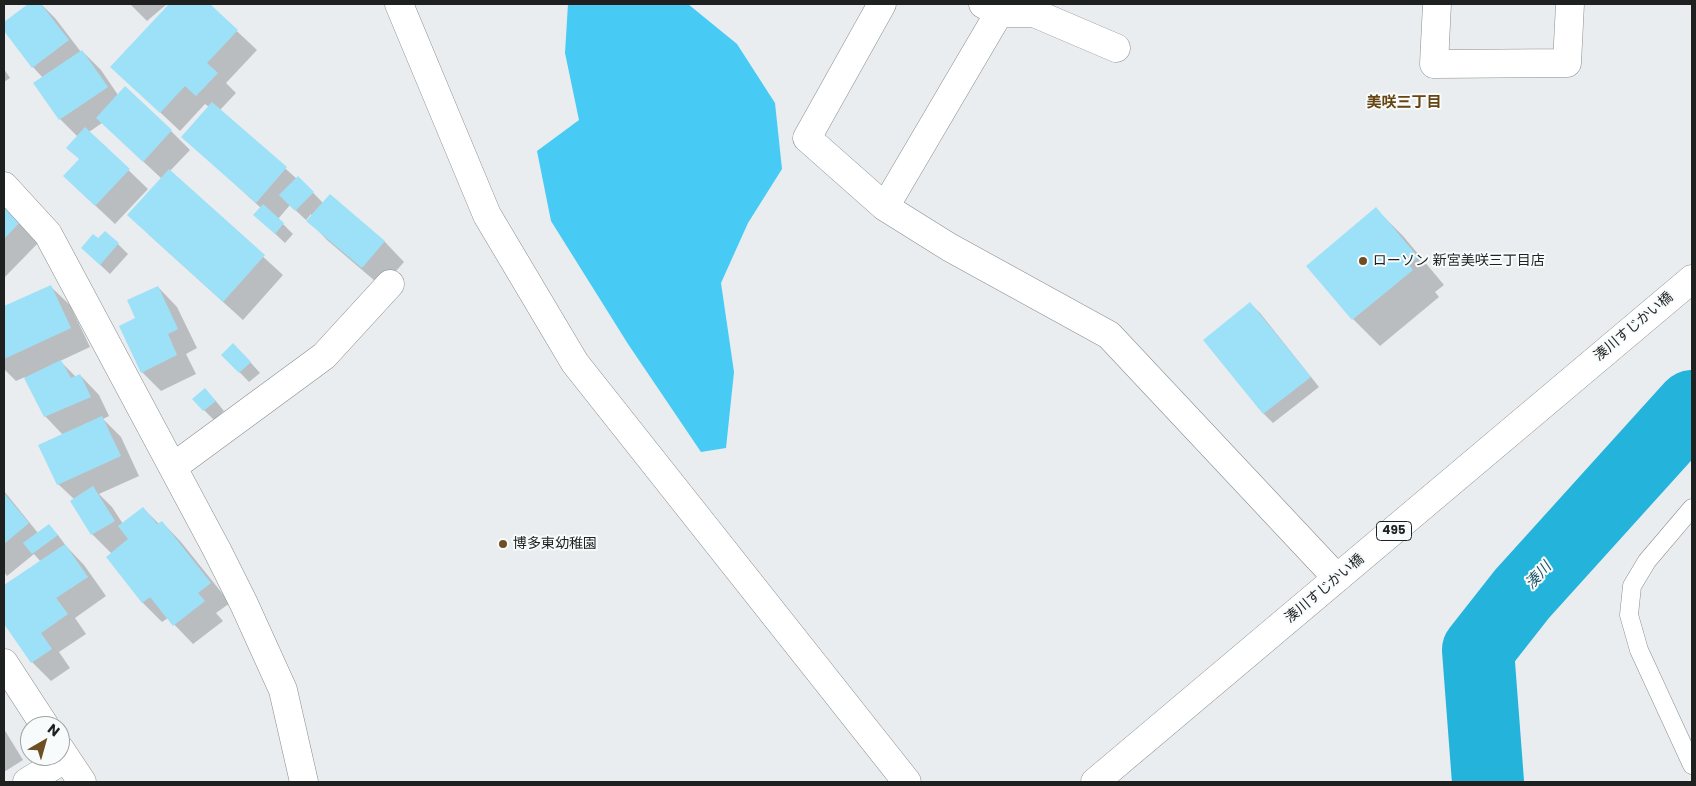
<!DOCTYPE html>
<meta charset="utf-8">
<style>
body{margin:0}
#map{position:relative;width:1696px;height:786px;overflow:hidden;background:#e9edef;font-family:Poppins,sans-serif}
canvas{display:block}
.frame{position:absolute;inset:0;border:5px solid #1f2020;pointer-events:none}
.north{position:absolute;left:20px;top:716px;width:50px;height:50px;box-sizing:border-box;background:#f7fbfc;border:1px solid #a1a3a4;border-radius:50%;rotate:38deg;font-size:14px;font-weight:700;line-height:20px;text-align:center;color:#1f2020}
.north::after{content:'';display:block;margin:auto;width:18px;height:22px;background:#6e4f24;clip-path:polygon(50% 0,100% 100%,50% 72%,0 100%)}
</style>
<div id="map">
<canvas width="1696" height="786"></canvas>
<div class="frame"></div>
<div class="north">N</div>
</div>
<script>
const context = document.querySelector('canvas').getContext('2d');
context.lineJoin = 'round';
function fillPath(path, color) { context.fillStyle = color; context.fill(path, 'evenodd'); }
const shape = rows => new Path2D(rows.map(r => 'M' + r).join(''));
function stroke(path, color, width, dash) { context.strokeStyle = color; context.lineWidth = width; context.lineCap = dash ? 'butt' : 'round'; context.setLineDash(dash || []); context.stroke(path); }
function write(font, color, halo, rows, align = 'center') {
  context.font = font + ' Poppins,"Noto Sans JP",sans-serif'; context.lineWidth = 4; context.setLineDash([]); context.textBaseline = 'middle'; context.strokeStyle = halo; context.fillStyle = color; for (const [text, x, y, turn = 0] of rows) {
    context.save(); context.translate(x, y); context.rotate((+turn || 0) * Math.PI / 180); context.textAlign = isNaN(turn) ? turn : align; if (halo) context.strokeText(text, 0, 0); context.fillText(text, 0, 0); context.restore();
  }
}
const forest = shape([
 [568,4,688,4,737,44,775,103,782,169,748,223,721,283,734,372,726,448,701,452,628,344,551,221,537,151,579,120,565,53]
]);
const shadow = shape([
 [30,4,41,4,55,18,81,52,82,51,101,70,118,95,171,131,190,150,170,171,283,275,243,320,148,234,162,179,102,123,89,132,148,189,115,224,84,195,78,137,60,119,43,78,33,67,4,29,4,23],
 [130,4,167,4,147,21],
 [171,4,208,4,257,50,226,83,236,93,220,110,297,179,298,177,323,203,330,195,385,242,404,262,382,287,327,240,308,220,312,216,311,214,306,220,290,205,278,219,293,234,285,243,255,215,261,208,183,137,209,107,205,104,180,131,112,67],
 [4,69,10,78,4,82],
 [4,208,39,242,4,278],
 [1376,209,1403,236,1444,285,1435,292,1439,297,1380,346,1353,319],
 [98,240,118,244,128,254,110,274,82,248],
 [50,286,70,305,90,347,60,361,76,377,80,375,99,395,109,416,103,419,121,437,139,476,99,494,112,507,123,524,143,508,159,524,162,522,181,542,230,603,216,613,223,621,193,644,168,618,162,622,143,603,108,557,112,554,92,534,72,501,74,499,58,484,63,435,45,416,25,377,16,381,4,369,4,308],
 [158,287,177,307,197,348,186,354,196,374,161,391,142,372],
 [1250,303,1260,313,1319,387,1273,423,1264,414,1205,340],
 [243,354,260,373,249,382,223,355],
 [194,400,215,400,224,411,214,420],
 [4,491,38,533,49,526,58,535,66,546,84,565,106,596,75,618,86,634,59,652,70,668,51,681,32,662,4,621,4,587,41,562,34,554,7,576,4,572],
 [4,729,23,760,4,772]
]);
const river = shape([
 [1488,782,1478,650,1522,594,1692,406]
]);
const building = shape([
 [28,4,41,4,69,40,32,68,4,31,4,22],
 [169,4,210,4,238,30,207,63,218,73,196,96,185,86,160,113,110,67],
 [82,50,108,87,59,120,33,83],
 [125,86,172,130,143,162,96,118],
 [212,102,287,167,256,203,181,137],
 [85,127,130,169,95,206,63,176,79,159,66,148],
 [169,169,265,255,223,302,127,215],
 [298,176,314,192,295,211,279,195],
 [330,194,385,241,362,268,306,221],
 [263,204,284,223,275,234,253,215],
 [4,206,20,222,4,239],
 [1376,207,1418,257,1409,265,1413,270,1352,320,1306,266],
 [105,231,119,243,100,265,81,248,93,234,98,238],
 [51,285,71,328,4,359,4,306],
 [158,286,178,329,168,334,177,355,141,373,119,326,135,318,127,300],
 [1250,302,1311,377,1263,414,1203,340],
 [233,343,251,362,239,373,221,355],
 [61,360,71,378,80,374,91,397,44,417,24,378],
 [205,388,216,401,203,411,192,399],
 [102,416,121,456,57,485,38,445],
 [93,486,115,521,91,535,70,501],
 [4,493,29,523,4,544],
 [143,507,157,524,162,521,211,583,198,593,205,601,173,626,150,597,142,603,106,557,128,539,118,526],
 [49,524,58,535,32,554,23,543],
 [65,544,88,577,56,598,68,614,41,633,52,649,31,663,4,624,4,585]
]);
const lane = shape([
 [1692,508,1647,561,1632,586,1629,615,1639,650,1692,765]
]);
const street = shape([
 [882,4,807,138,885,207,949,247,1109,335,1337,578],
 [1437,4,1434,64,1567,63,1570,4],
 [999,13,1034,13,1116,48],
 [4,186,48,234,217,550,244,604,283,690,304,782],
 [885,207,999,13,983,4],
 [173,467,324,356,390,284],
 [4,663,45,726],
 [60,749,82,782],
 [27,782,66,758]
]);
const secondary = shape([
 [399,4,487,215,575,363,907,782]
]);
const highway = shape([
 [1095,782,1692,279]
]);
const markers = [
 [1363,261,5,"#6e4f24"],
 [503,544,5,"#6e4f24"]
];
const shields = [
 [1394,531,35]
];
const shieldNames = [
 ["495",1394,531]
];
const poiNames = [
 ["ローソン 新宮美咲三丁目店",1373,261],
 ["博多東幼稚園",513,544]
];
const streetNames = [
 ["湊川すじかい橋",1634,327,-40],
 ["湊川すじかい橋",1325,589,-40]
];
const neighbourhoodNames = [
 ["美咲三丁目",1404,103]
];
const waterNames = [
 ["湊川",1539,576,-48]
];
fillPath(forest, '#47cbf4');
fillPath(shadow, '#0003');
stroke(river, '#24b3db', 72);
fillPath(building, '#9de1f9');
stroke(lane, '#898d8e', 19);
stroke(street, '#898d8e', 29);
stroke(secondary, '#898d8e', 29);
stroke(highway, '#898d8e', 29);
stroke(lane, '#fff', 18);
stroke(street, '#fff', 28);
stroke(secondary, '#fff', 28);
stroke(highway, '#fff', 28);
for (const [x, y, r, color] of markers) { const dot = new Path2D(); dot.arc(x, y, r, 0, 2 * Math.PI); context.fillStyle = color; context.fill(dot); stroke(dot, '#f7fbfc', 2); }
for (const [x, y, w] of shields) { const box = new Path2D(); box.roundRect(x - w / 2, y - 9.5, w, 19, 4); context.fillStyle = '#f7fbfc'; context.fill(box); stroke(box, '#1f2020', 1); }
write('bold 12px', '#1f2020', null, shieldNames);
write('14px', '#1f2020', '#f7fbfc', poiNames, 'left');
write('14px', '#1f2020', '#f7fbfc', streetNames);
write('bold 15px', '#674511', '#f7fbfc', neighbourhoodNames);
write('italic 15px', '#1f5465', '#f7fbfc', waterNames);
</script>
